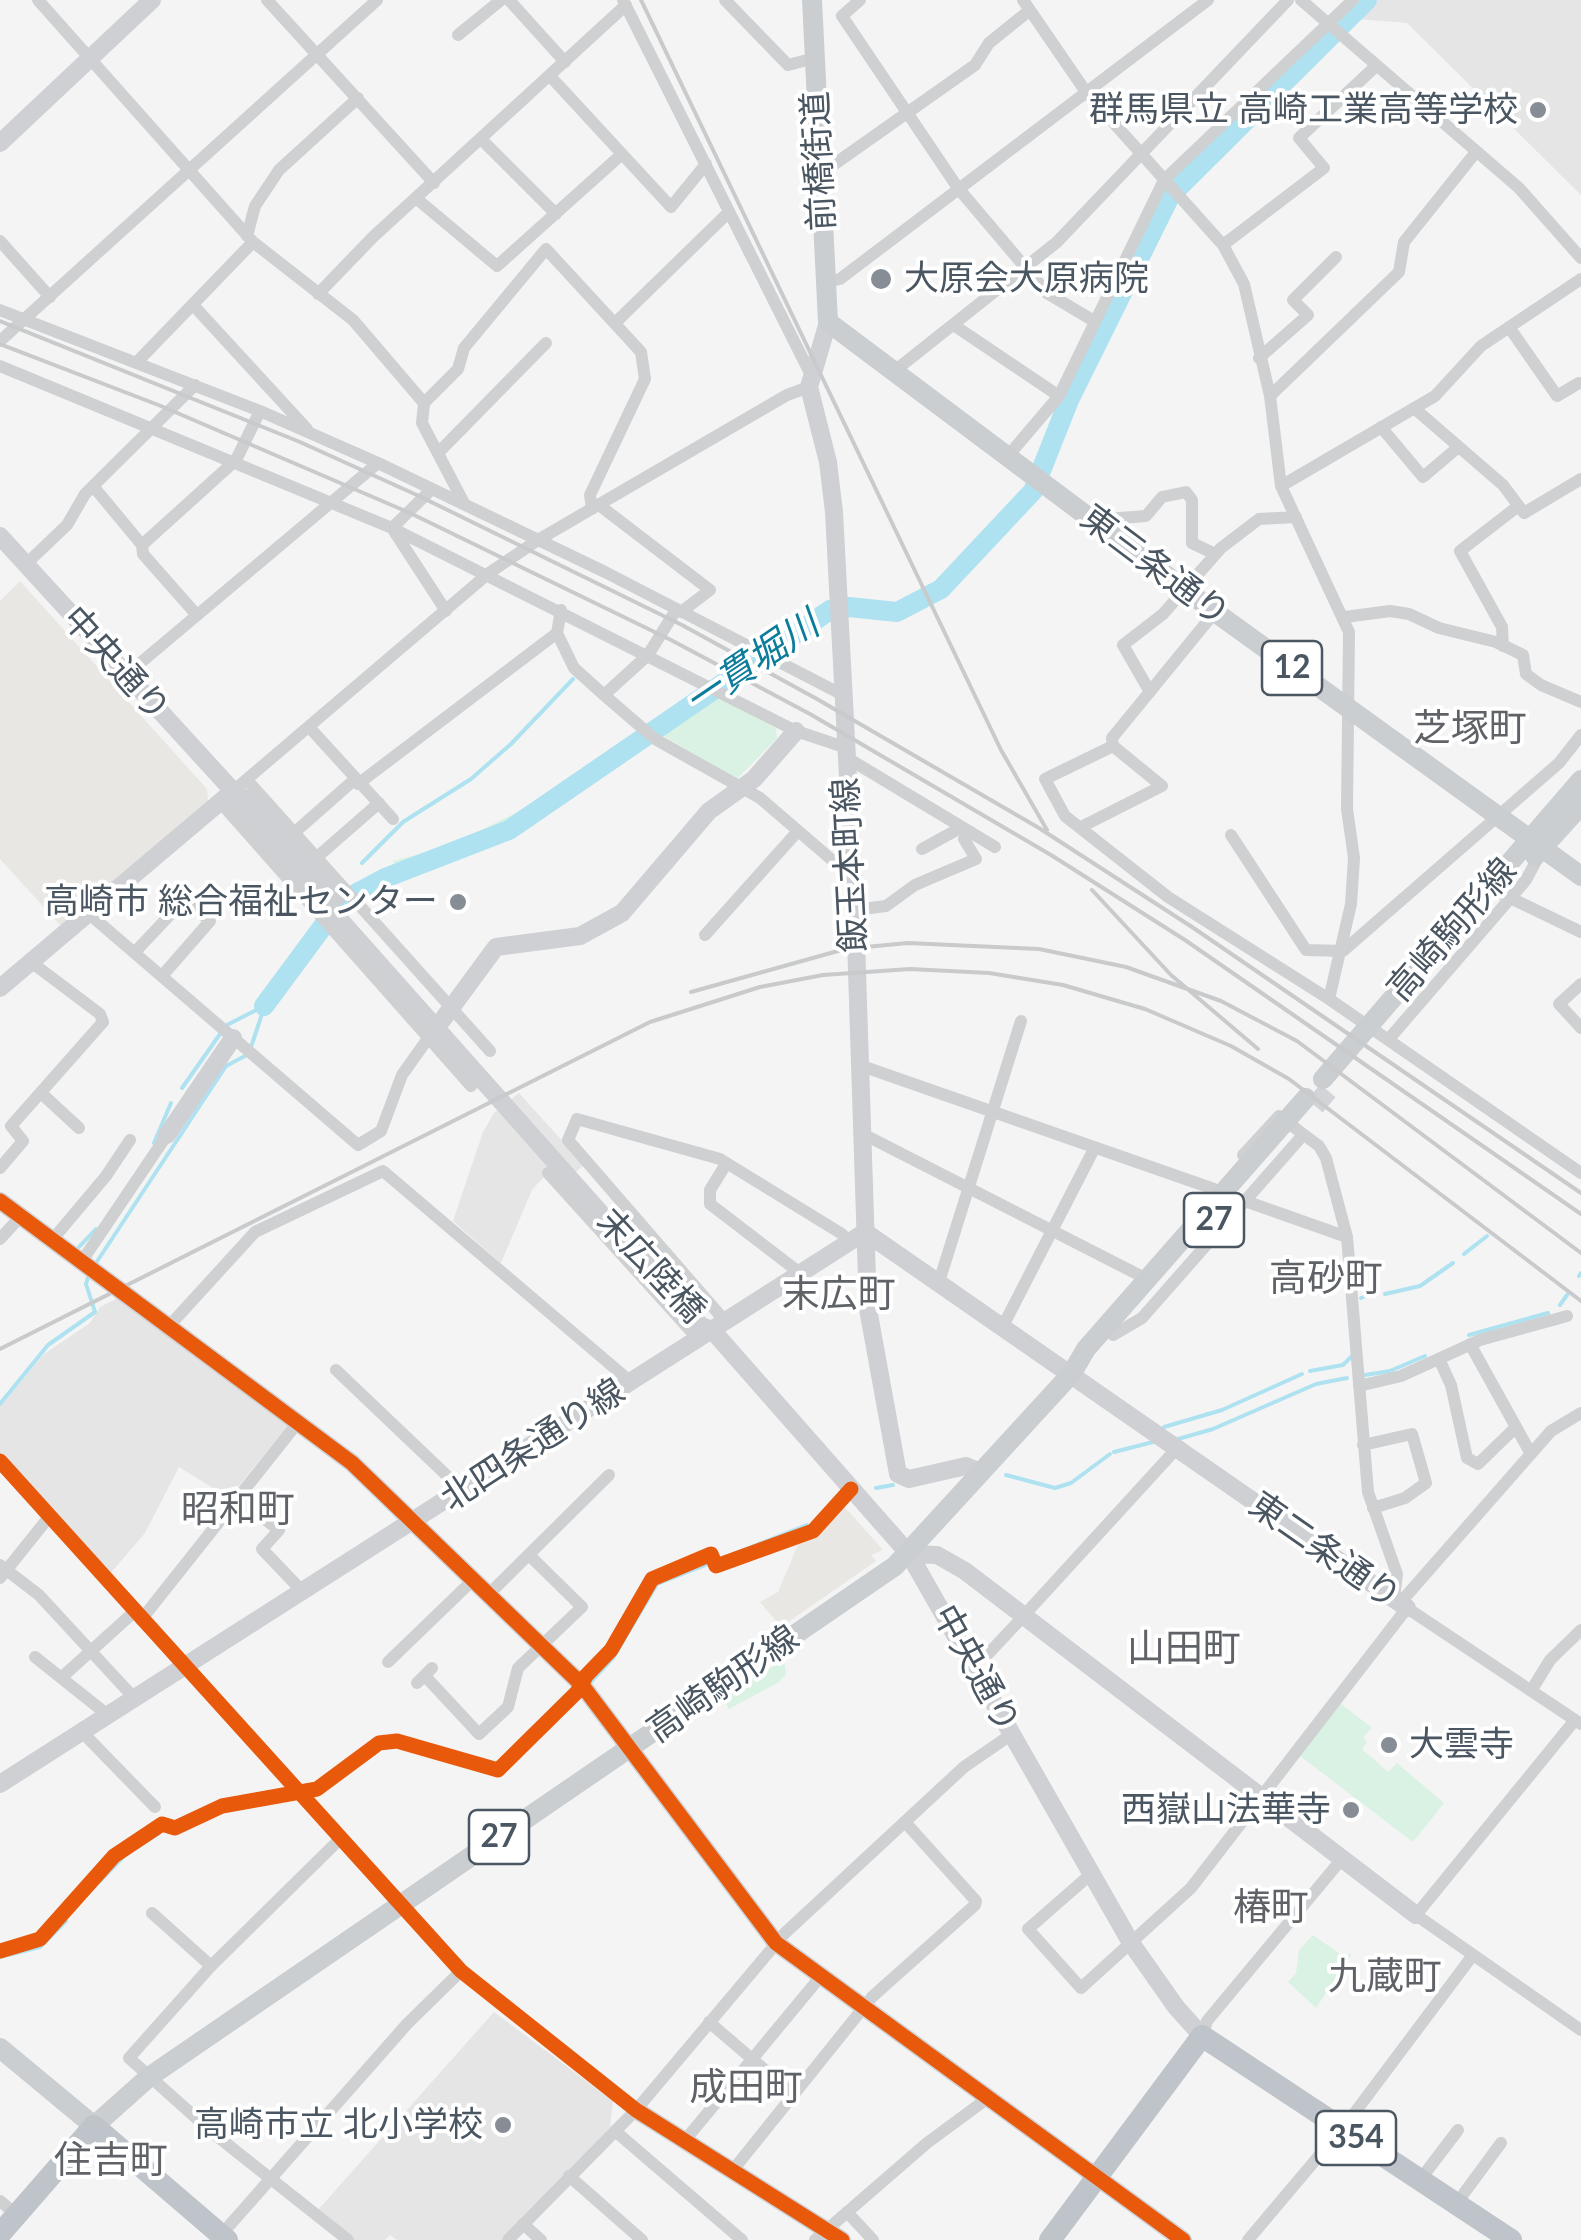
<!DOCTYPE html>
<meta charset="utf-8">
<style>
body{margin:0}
canvas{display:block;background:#f4f4f4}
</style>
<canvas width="1581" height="2240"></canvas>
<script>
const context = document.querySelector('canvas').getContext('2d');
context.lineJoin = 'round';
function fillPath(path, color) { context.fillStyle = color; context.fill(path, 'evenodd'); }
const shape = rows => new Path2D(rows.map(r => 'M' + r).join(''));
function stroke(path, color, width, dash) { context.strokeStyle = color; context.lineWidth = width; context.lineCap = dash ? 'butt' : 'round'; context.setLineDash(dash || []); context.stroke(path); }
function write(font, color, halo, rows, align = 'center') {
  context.font = font + ' Lato,"Noto Sans JP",sans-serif'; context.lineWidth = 8; context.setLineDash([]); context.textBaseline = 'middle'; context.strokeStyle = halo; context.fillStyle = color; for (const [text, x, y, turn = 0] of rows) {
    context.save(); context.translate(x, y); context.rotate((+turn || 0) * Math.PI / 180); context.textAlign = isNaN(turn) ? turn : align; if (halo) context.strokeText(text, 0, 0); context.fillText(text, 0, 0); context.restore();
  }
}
const commercial = shape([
 [20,581,207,789,208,801,61,926,0,859,0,601],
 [843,1505,883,1550,871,1555,876,1561,781,1627,760,1602,778,1592,800,1540,814,1534]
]);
const education = shape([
 [1376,0,1581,0,1581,195,1407,23,1357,19],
 [519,1093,584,1165,562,1184,549,1171,532,1190,501,1263,453,1221,483,1132,494,1113],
 [118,1298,288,1425,229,1498,179,1467,145,1533,108,1576,0,1454,0,1407,44,1354,90,1323,100,1307],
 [494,2012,613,2101,610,2128,501,2240,397,2240,390,2235,385,2240,353,2240,317,2211]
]);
const green = shape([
 [718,697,776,728,777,738,737,779,662,735],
 [574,773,581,778,508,826,444,852,395,865,393,861,450,846,529,806],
 [784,1659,786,1674,779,1682,729,1709,723,1699],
 [1339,1702,1372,1728,1363,1737,1367,1742,1362,1749,1388,1772,1397,1763,1444,1803,1413,1842,1300,1756],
 [1313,1935,1343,1956,1352,1954,1316,2008,1288,1982,1296,1973,1299,1950]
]);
const stream = shape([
 [362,863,403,822,471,779,511,744,573,679],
 [225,1026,264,1006],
 [251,1047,263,1011],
 [182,1088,220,1034],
 [154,1143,171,1103],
 [79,1247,96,1229],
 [1464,1254,1487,1236],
 [94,1266,226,1066,245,1056],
 [1579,1276,1581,1273],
 [1385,1294,1420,1286,1453,1263],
 [1361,1298,1366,1296],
 [1560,1305,1567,1295],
 [1469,1335,1548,1313],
 [1310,1371,1343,1365,1351,1357],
 [1365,1375,1390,1371,1425,1356],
 [0,1404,48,1345,95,1312,86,1284,89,1274],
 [1164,1427,1222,1410,1302,1374],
 [1178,1439,1213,1429,1316,1384,1347,1378],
 [1114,1452,1153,1442],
 [1006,1475,1055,1488,1071,1483,1110,1454],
 [876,1488,893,1485],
 [588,1685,613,1658,657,1584,807,1525],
 [99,1882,126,1854,159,1833],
 [0,1957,40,1947,66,1921]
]);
const river = shape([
 [264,1006,324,925,357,893,385,878,509,830,830,610,849,607,897,612,941,589,1033,491,1069,400,1170,196,1367,0]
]);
const primaryTunnel = shape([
 [1315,1106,1332,1086]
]);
const street = shape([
 [38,0,253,242,353,320,424,403],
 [267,0,434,183],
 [509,0,565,62],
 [623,0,812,377],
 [725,0,788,65,815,58],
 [860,0,842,16,958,188,1047,293,1094,321],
 [1023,0,1086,92,1223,245,1244,284,1270,396,1281,486,1349,632,1347,809,1354,858,1351,904,1329,999],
 [1301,0,1519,188,1581,258],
 [458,35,501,0],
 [550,76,671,207,706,164],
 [481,139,556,214],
 [819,175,975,65,989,43,1030,10],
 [417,199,497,266,622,154],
 [247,236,255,206,279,170,358,98],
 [0,241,50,297],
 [1223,245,1324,168,1299,138,1376,66],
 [826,282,840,279,1208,0],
 [318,294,373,237,626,5],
 [194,306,307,429],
 [0,310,260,411,378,463,605,572,843,695],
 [616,322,729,212],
 [955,326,1059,396],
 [1509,327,1557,396,1579,383],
 [0,341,377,0],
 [1259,358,1308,315,1293,300,1336,257],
 [138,361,253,242],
 [0,366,392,528,796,731,844,747],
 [892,373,1057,242,1288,0],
 [1270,396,1399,272,1404,242,1476,152],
 [1414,408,1503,485,1524,513,1581,479],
 [1381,427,1423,477,1456,449],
 [439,452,546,343],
 [1008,456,1059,396,1164,180,1353,0],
 [93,486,142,545],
 [1281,486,1435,396,1481,346,1581,279],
 [432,489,392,528,446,611],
 [465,505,422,423,424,403,458,369,464,348,546,249,641,352,645,379,590,495,592,509],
 [599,505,710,590,681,612],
 [1093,520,1146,516,1162,497,1186,492,1192,500,1192,543,1215,554],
 [26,564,67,525,85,494,195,385],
 [561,610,557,633,574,668,604,695,655,739,760,798,832,860,850,864],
 [195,613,143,554,142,545,236,460,260,411],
 [1345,617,1390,611,1409,614,1439,628,1496,642,1523,655,1526,674,1541,685,1581,702],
 [1503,646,1502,627,1460,551,1517,507],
 [126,675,378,463],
 [1150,692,1123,645,1163,614,1221,548,1259,519,1296,517],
 [604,695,648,655,676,610],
 [309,727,393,819],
 [1113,746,1045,779,1065,816,1168,897,1329,999,1581,1173],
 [844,756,995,847],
 [247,780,490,1051],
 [358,784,557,633],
 [233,791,489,573,538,540,787,395,809,387],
 [220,802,471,1086],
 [1081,827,1162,786,1113,746,1112,738,1215,612],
 [294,833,354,780],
 [1231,835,1306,950,1343,951,1559,763,1581,735],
 [922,849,962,827],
 [316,858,379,803],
 [1500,893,1581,932],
 [855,910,886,906,915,885,976,859,964,839,969,831],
 [88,913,358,1145,381,1131,402,1075,429,1037],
 [705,935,798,831],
 [135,952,185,899,210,921,162,976],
 [1581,984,1559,1004,1581,1028],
 [1388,1040,1526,880,1541,852],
 [859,1065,1214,1189],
 [41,1093,79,1128],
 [863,1134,1139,1275],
 [1243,1155,1279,1116,1319,1146,1326,1158,1347,1237,1368,1492,1397,1574,1394,1598],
 [726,1164,710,1190,710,1204,800,1273],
 [0,1168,23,1141,11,1126,103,1022,100,1014,31,962],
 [548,1173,698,1339],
 [1245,1201,1347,1237],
 [0,1239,21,1216],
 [53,1239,106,1176,130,1140],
 [82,1261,167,1135],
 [939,1282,1021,1021],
 [725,1321,568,1140,577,1119,720,1159,842,1234,849,1243],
 [170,1325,255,1232,383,1171,631,1382],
 [1003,1326,1094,1149],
 [1113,1335,1142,1318,1303,1135],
 [1470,1344,1531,1454],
 [1439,1359,1451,1385,1467,1458,1478,1464,1514,1429],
 [336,1370,462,1490],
 [1359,1386,1401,1376,1480,1340,1567,1316],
 [1363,1445,1412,1434,1426,1483,1405,1498,1373,1508],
 [0,1461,461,1971,636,2110],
 [236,1497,279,1530,262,1549,303,1592],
 [813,1531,851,1489],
 [0,1565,39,1595,136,1700],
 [0,1578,49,1517],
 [488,1595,609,1475],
 [1400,1603,1551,1431,1581,1413],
 [141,1620,299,1421],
 [35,1657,109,1716],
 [388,1662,473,1580],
 [972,1662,989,1653,1018,1622,1179,1446],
 [425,1676,479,1734,508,1707,518,1668,582,1607,529,1555],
 [61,1678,134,1612],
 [417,1683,432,1668],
 [1531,1691,1550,1660,1581,1630],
 [1575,1720,1416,1915,1581,2030],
 [83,1733,155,1807],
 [339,1840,211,1966,129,2058,213,2133,348,2240],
 [1091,1874,1028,1929,1081,1988,1191,1888,1407,1608,1581,1724],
 [152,1913,211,1966],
 [709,2022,794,2095],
 [1202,2036,1207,2021,1341,1860],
 [615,2131,742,2240],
 [686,2139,821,1976],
 [733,2170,872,1997,975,1905,976,1901,905,1822],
 [569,2176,642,2240],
 [1420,2180,1458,2130],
 [0,2201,17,2215],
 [1456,2204,1501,2143],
 [847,2212,873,2240],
 [523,2224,541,2240],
 [221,2235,407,2024,461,1971],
 [508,2240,636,2110,785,1933,964,1767,1012,1734],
 [815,2240,927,2143,988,2098],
 [1248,2240,1350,2119,1473,1955]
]);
const secondary = shape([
 [0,143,152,0],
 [828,322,809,387,828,462,834,512,855,910,868,1309,898,1474,909,1479,966,1466,982,1473],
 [0,536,233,791,245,813,701,1326,712,1330,909,1554,1131,1943,1176,2007,1202,2036],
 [233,792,257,805,337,897],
 [0,988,233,791],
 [432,1034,496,947,580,936,622,913,709,811,754,779,796,731],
 [167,1135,233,1038],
 [0,1201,352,1463,582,1685,776,1943,1183,2240],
 [865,1232,1407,1608],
 [909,1554,937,1555,965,1571,1416,1915],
 [0,1784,865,1232],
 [636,2110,842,2240]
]);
const primary = shape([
 [812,0,828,322,1215,612,1581,876],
 [1535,856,1581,805],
 [1323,1079,1581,780],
 [0,2048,94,2126,149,2077,895,1566,1072,1373,1086,1349,1306,1098]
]);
const highway = shape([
 [0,2234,94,2126,227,2240],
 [1050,2240,1202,2036,1511,2240]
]);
const rail = shape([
 [641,0,1001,750,1047,830],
 [0,321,300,442,419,496,682,625,817,699,1039,828,1192,927,1581,1193],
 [0,344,161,406,410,513,671,640,810,714,1051,855,1185,940,1581,1214],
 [1092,890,1171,975,1258,1049],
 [691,992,845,949,908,943,1039,949,1126,967,1221,1001,1297,1041,1581,1253],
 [0,1349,650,1022,760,987,823,975,910,969,989,973,1063,985,1145,1009,1231,1046,1289,1079,1581,1301]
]);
const cycleway = shape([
 [0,1201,352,1463,582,1685,776,1943,1183,2240],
 [0,1461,461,1971,636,2110,842,2240],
 [579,1683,611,1650,652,1579,711,1554,716,1566,813,1531,851,1489],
 [0,1951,40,1939,114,1856,162,1824,175,1828,222,1806,317,1789,379,1743,397,1741,498,1770,577,1692,585,1678]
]);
const markers = [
 [1538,110,10,"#868d94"],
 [881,279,12,"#868d94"],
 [458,902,10,"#868d94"],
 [1389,1745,10,"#868d94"],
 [1351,1810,10,"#868d94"],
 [503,2125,10,"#868d94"]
];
const shields = [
 [1292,668,60],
 [1214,1220,60],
 [499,1837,60],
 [1356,2138,80]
];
const shieldNames = [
 ["12",1292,668],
 ["27",1214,1220],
 ["27",499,1837],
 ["354",1356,2138]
];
const poiNames = [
 ["群馬県立 高崎工業高等学校",1518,110],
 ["大原会大原病院",904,279,"left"],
 ["高崎市 総合福祉センター",438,902],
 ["大雲寺",1409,1745,"left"],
 ["西嶽山法華寺",1331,1810],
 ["高崎市立 北小学校",483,2125]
];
const streetNames = [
 ["前橋街道",819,161,-93],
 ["東三条通り",1155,566,37],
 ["中央通り",116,664,48],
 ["飯玉本町線",850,865,-93],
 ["高崎駒形線",1452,930,-49],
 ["末広陸橋",651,1266,47],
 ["北四条通り線",533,1445,-33],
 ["東二条通り",1325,1551,35],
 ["中央通り",976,1669,61],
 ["高崎駒形線",723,1684,-35]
];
const waterNames = [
 ["一貫堀川",752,663,-34]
];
const neighbourhoodNames = [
 ["芝塚町",1470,729],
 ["高砂町",1326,1279],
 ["末広町",839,1295],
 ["昭和町",238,1510],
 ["山田町",1184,1649],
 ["椿町",1271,1908],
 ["九蔵町",1385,1977],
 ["成田町",746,2088],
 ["住吉町",111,2161]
];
fillPath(commercial, '#e8e7e3');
fillPath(education, '#e6e5e6');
fillPath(green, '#d9f2e3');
stroke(stream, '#aee2f0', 4);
stroke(river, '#aee2f0', 20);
stroke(primaryTunnel, '#d2d4d7', 20, [20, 10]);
stroke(street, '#ced0d2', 12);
stroke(secondary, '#ced0d4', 18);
stroke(primary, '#caced1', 20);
stroke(highway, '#bec4c9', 22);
stroke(rail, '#c9cacc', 4);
stroke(cycleway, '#e8590c', 15);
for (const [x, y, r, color] of markers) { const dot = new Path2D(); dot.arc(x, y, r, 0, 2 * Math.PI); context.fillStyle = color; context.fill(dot); stroke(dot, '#fff', 4); }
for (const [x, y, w] of shields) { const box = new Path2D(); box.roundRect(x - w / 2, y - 27, w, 54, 8); context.fillStyle = '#fff'; context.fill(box); stroke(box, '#4a5661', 2.5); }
write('bold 32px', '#4a5661', null, shieldNames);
write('35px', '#4a5661', '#fff', poiNames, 'right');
write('35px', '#4a5661', '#fff', streetNames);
write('italic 38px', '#0c7c9b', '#fff', waterNames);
write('38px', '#5f6368', '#fff', neighbourhoodNames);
</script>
